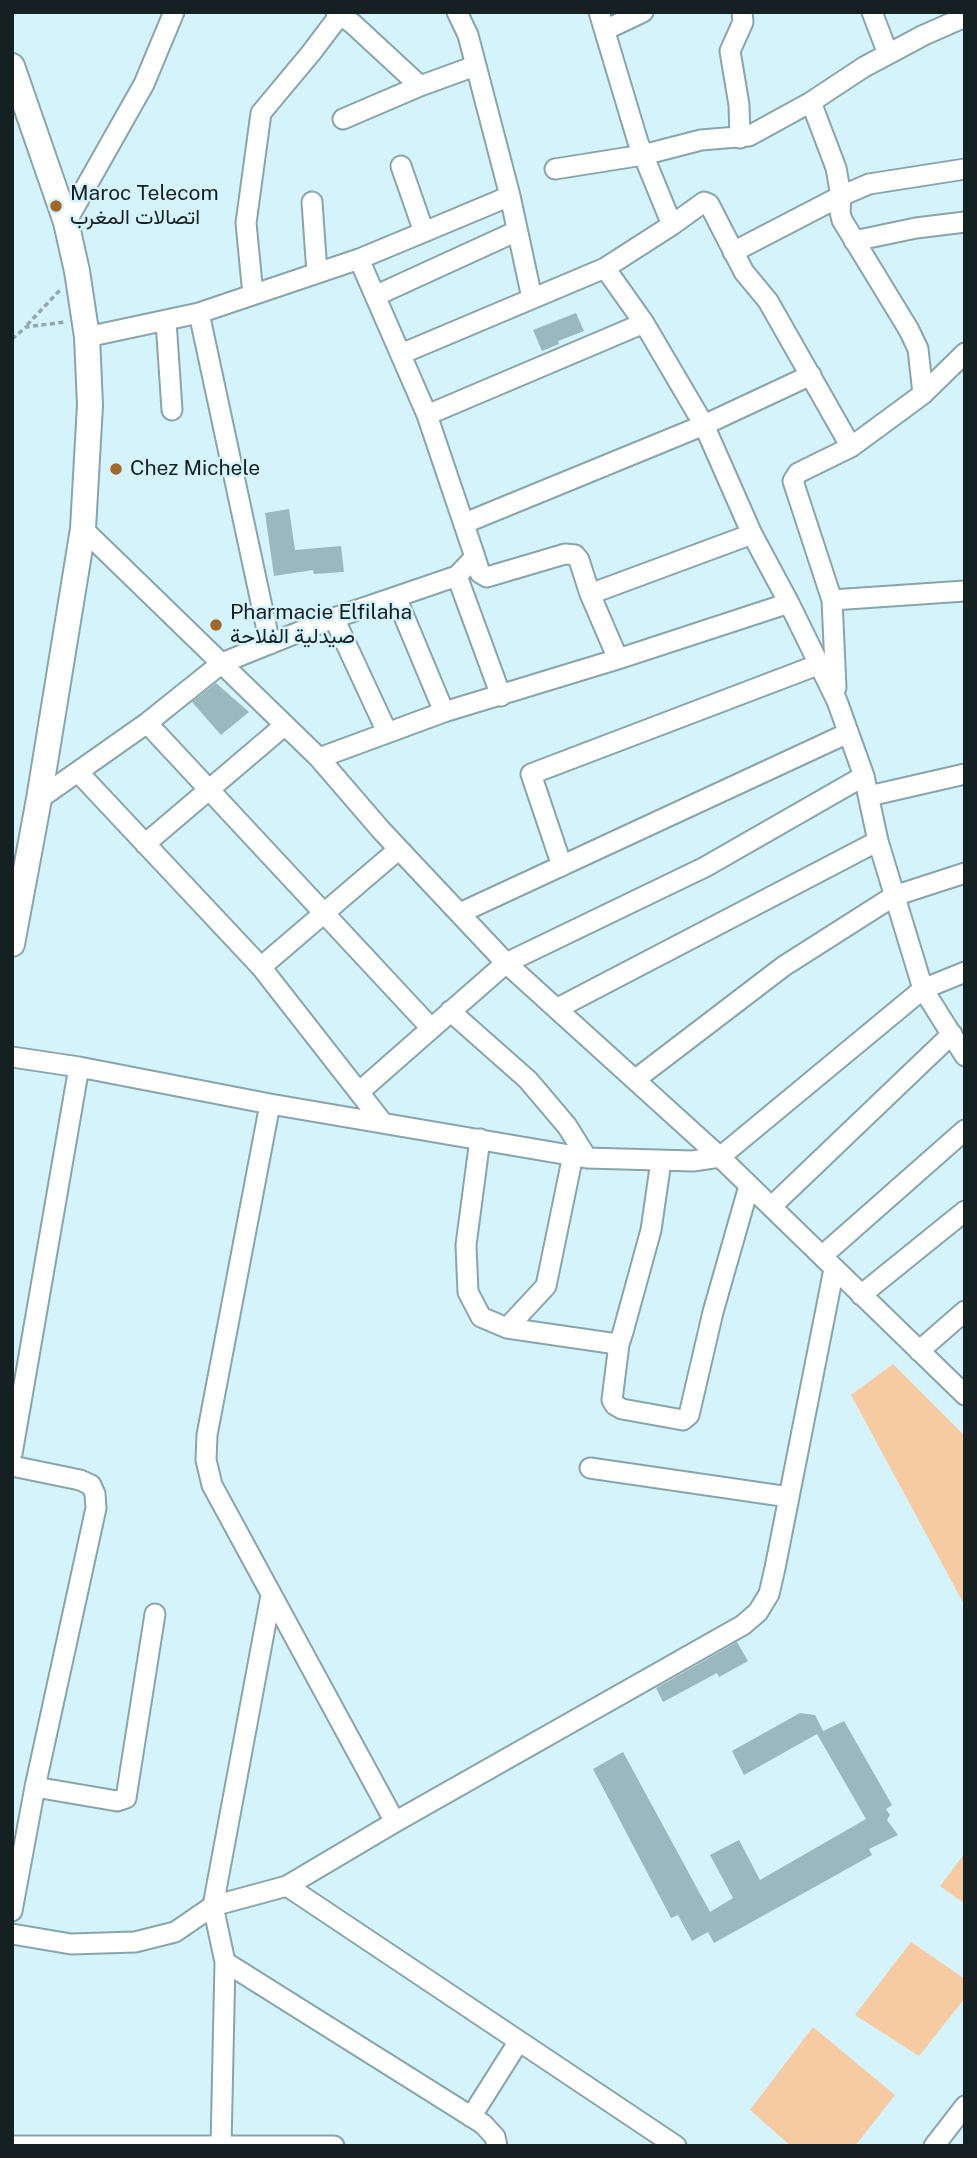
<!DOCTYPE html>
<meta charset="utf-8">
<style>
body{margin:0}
#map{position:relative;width:977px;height:2158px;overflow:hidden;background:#d5f3fa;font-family:"Public Sans",sans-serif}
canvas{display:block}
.frame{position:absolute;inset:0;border:14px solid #152023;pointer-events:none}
</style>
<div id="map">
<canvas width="977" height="2158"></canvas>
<div class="frame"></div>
</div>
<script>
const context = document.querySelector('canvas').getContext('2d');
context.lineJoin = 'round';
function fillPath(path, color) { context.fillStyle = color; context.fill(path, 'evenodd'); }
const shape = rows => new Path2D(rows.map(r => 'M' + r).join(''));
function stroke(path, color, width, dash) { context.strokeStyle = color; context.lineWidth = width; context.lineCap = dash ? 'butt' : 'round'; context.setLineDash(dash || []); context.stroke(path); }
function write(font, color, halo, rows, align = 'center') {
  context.font = font + ' "Public Sans",Vazirmatn,sans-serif'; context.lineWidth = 5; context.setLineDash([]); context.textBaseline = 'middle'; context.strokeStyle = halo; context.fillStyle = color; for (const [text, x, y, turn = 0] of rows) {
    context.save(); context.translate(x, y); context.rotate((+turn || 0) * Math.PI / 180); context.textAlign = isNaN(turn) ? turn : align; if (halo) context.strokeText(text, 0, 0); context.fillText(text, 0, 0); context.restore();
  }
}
const green = shape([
 [893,1364,965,1436,965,1606,851,1395],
 [965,1853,965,1904,940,1886],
 [911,1942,965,1979,965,1998,919,2056,855,2015],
 [813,2027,895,2095,855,2146,791,2146,750,2110]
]);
const building = shape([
 [576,313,584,331,558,341,559,344,542,351,533,330],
 [289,509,295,550,341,546,344,572,314,574,313,570,274,576,265,513],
 [216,683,249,712,221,735,192,702],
 [737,1642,748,1661,719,1677,717,1673,663,1702,656,1688],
 [800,1713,815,1715,823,1731,819,1733,844,1721,892,1805,886,1809,890,1815,887,1820,898,1835,869,1849,872,1855,714,1943,708,1932,692,1941,678,1915,671,1918,593,1769,623,1752,710,1912,733,1898,710,1855,739,1840,760,1880,866,1819,817,1734,744,1775,732,1751]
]);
const path = shape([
 [27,325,60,290],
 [12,339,26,327,65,322]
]);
const minor = shape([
 [336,12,353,24,420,86],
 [457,12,468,35,510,196,532,298],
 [872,12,888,54],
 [605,30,643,12],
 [343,119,420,86,475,66],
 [740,138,739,105,730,51,743,22,742,12],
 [555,169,643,155,701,140,749,136,811,102,864,67,924,35,965,17],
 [312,202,317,273],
 [66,222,144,84,174,12],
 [672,225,704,202,709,204,744,272,768,301,851,447,923,394,918,349,909,330,842,220,840,212,841,196,836,168,811,102],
 [424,232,510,196],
 [854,241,916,228,965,222],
 [733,252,841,196,869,184,965,169],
 [359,259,424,232,401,166],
 [605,268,644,323,704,425,752,534,789,603],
 [253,295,246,223,261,113,311,53,339,16,344,12],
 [375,296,517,231],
 [199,313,270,644],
 [166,321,172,410],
 [401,354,605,268,672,225,638,142,599,12],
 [923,394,965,353],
 [427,415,644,323],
 [465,523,704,425,811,375],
 [83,529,319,758,381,830,506,963,720,1157,965,1395],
 [475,557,480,573,487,577,565,554,575,555,579,560,590,594,618,659],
 [457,576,501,696],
 [590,594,752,534],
 [396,597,444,712],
 [832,600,965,591],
 [334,618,387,732],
 [836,688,832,600,793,481,798,473,851,447],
 [147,723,430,1027],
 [319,758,444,712,618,659,789,603,837,701,864,776,878,841,923,989,965,1056],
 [78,772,261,967,383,1123],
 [869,796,965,774],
 [39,799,147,723,222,663,334,618,457,576,475,557,427,415,359,259,199,313,87,337],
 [145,844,285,725],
 [562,866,531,774,820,664],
 [460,913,848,733],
 [261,967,399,849],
 [558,1008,878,841],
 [450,1011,528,1080,567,1126,587,1158],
 [12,1057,79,1067,270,1104,587,1158,693,1161,720,1157,923,989,965,972],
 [636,1079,784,966,894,896,965,873],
 [359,1092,506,963,705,867,864,776],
 [270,1104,207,1435,206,1460,212,1485,395,1822],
 [480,1139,466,1245,468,1292,481,1317,507,1328,610,1343,619,1344,623,1332,651,1230,661,1161],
 [772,1206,952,1034],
 [822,1256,965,1130],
 [861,1295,965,1211],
 [507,1328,546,1286,573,1155],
 [619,1344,612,1400,615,1405,622,1409,683,1420,689,1415,713,1312,749,1186],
 [919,1351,965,1311],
 [12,1454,79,1067],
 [12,1466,80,1480,91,1485,95,1494,96,1508,35,1787,12,1911],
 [590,1468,789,1497],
 [35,1787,117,1801,126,1798,155,1614],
 [287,1886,676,2146],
 [12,1934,71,1944,135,1942,175,1932,213,1906,271,1595],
 [225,1962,483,2124,495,2137,497,2146],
 [471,2117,519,2041],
 [12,2146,334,2146],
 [221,2146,225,1962,213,1906,287,1886,395,1822,743,1625,758,1612,769,1594,775,1568,834,1269],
 [934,2146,965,2106]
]);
const major = shape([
 [12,66,66,222,77,271,87,337,90,405,83,529,39,799,12,944]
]);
const markers = [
 [56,206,7,"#a26827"],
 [116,469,7,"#a26827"],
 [216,625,7,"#a26827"]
];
const poiNames = [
 ["Maroc Telecom",70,194],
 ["اتصالات المغرب",70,218],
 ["Chez Michele",130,469],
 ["Pharmacie Elfilaha",230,613],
 ["صيدلية الفلاحة",230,637]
];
fillPath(green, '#f7cba2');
fillPath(building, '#9bb8bf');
stroke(minor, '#88a5ab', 23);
stroke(major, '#88a5ab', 28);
stroke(path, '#91a8ae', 3.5, [5, 3.5]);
stroke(minor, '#fff', 19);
stroke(major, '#fff', 24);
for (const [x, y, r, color] of markers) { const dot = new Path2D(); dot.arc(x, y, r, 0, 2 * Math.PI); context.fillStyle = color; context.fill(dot); stroke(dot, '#d5f3fa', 2.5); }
write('21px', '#152023', '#d5f3fa', poiNames, 'left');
</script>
